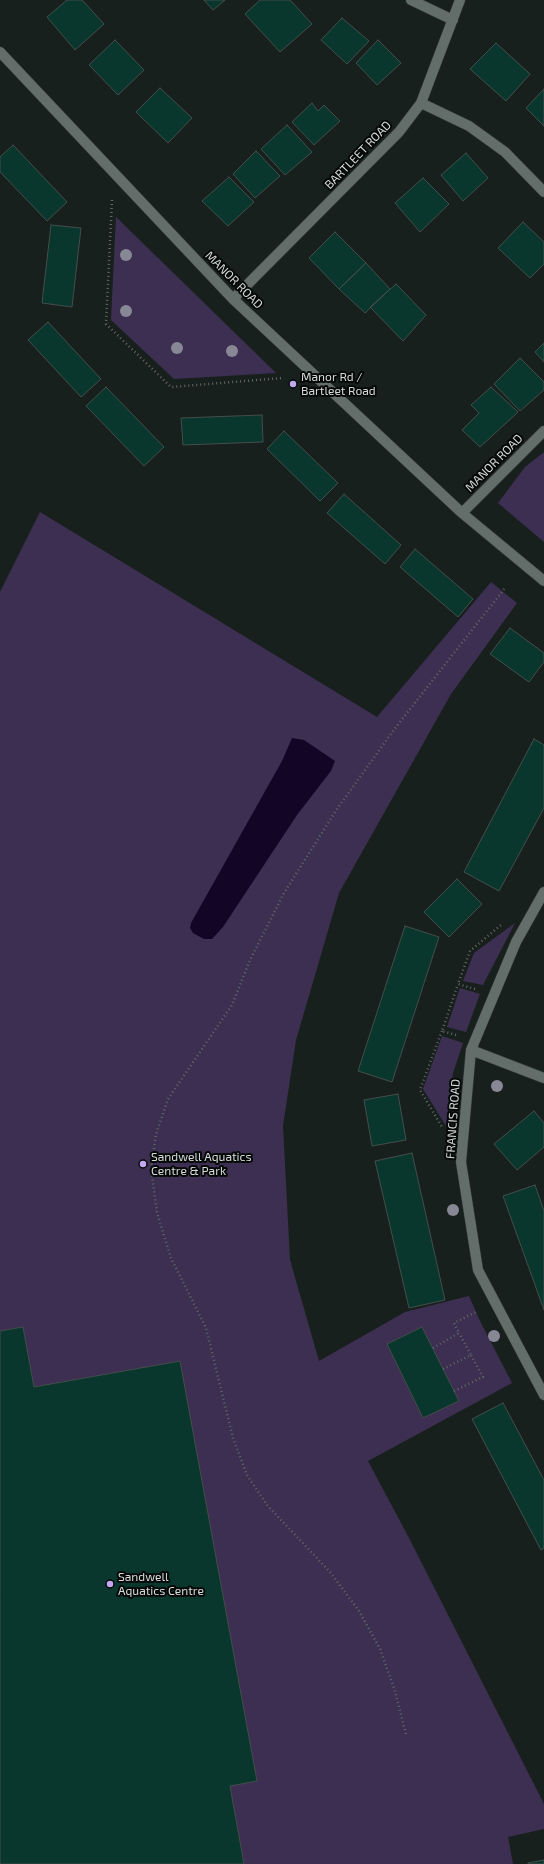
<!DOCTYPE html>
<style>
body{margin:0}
canvas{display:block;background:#18201d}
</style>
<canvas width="544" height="1864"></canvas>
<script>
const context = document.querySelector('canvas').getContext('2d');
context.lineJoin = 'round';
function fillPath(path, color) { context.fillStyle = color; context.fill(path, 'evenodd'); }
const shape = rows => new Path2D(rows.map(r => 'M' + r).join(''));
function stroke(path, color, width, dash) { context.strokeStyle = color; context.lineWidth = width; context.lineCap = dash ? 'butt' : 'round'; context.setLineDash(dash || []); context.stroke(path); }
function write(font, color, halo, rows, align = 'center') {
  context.font = font + ' "Exo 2",sans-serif'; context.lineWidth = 4; context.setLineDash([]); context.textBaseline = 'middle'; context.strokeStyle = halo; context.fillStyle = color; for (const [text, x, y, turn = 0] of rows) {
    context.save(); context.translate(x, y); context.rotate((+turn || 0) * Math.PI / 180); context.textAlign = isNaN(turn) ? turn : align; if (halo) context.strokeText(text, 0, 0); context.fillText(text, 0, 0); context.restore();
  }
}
const green = shape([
 [116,217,276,373,174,379,111,320],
 [544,452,544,542,498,503,525,467],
 [40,512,377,717,491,582,517,603,451,694,339,893,296,1040,283,1126,290,1260,319,1361,405,1312,469,1296,480,1321,512,1383,368,1461,409,1538,544,1804,544,1829,508,1837,513,1864,0,1864,0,592],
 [515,923,483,985,463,981,474,953],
 [460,988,480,994,466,1032,447,1027],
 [442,1036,463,1043,453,1073,446,1126,423,1089]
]);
const water = shape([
 [292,738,304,740,335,761,331,771,297,815,223,927,212,939,204,939,193,933,190,928,191,923,282,761]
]);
const building = shape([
 [67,0,82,0,104,24,75,50,47,17,67,0],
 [204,0,225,0,213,10,204,0],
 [260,0,290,0,312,24,280,52,245,14,260,0],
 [342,18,369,41,347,64,321,40,342,18],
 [115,40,144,70,118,95,89,65,115,40],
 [378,40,401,63,377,85,356,63,378,40],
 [496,43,530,74,506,101,470,69,496,43],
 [160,88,192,118,168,143,136,112,160,88],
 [544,89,544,126,526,108,544,89],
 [312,103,318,111,324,105,340,121,314,145,292,122,312,103],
 [287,125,312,152,285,175,261,149,287,125],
 [13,145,67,202,47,221,0,172,0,157,13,145],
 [256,151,280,176,255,198,233,174,256,151],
 [466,153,488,178,463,201,441,175,466,153],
 [229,177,254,202,228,226,202,201,229,177],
 [423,178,449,204,420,232,395,203,423,178],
 [523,222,544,242,544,264,530,278,498,248,523,222],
 [51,225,81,228,72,307,42,303,51,225],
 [335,232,366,263,339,289,309,258,335,232],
 [366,263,390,289,365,313,339,289,366,263],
 [396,284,426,315,403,341,370,307,396,284],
 [48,322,101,379,81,397,28,340,48,322],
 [544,343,544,362,535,352,544,343],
 [520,358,544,382,544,390,520,411,494,384,520,358],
 [106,387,164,447,144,466,86,406,106,387],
 [491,387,518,412,480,447,462,430,479,413,471,405,491,387],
 [262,415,263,442,183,445,181,418,262,415],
 [284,431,338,483,320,501,267,449,284,431],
 [344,494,401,545,385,564,327,513,344,494],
 [415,549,473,599,458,617,400,567,415,549],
 [510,628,544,653,544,662,529,682,490,654,510,628],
 [534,739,544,745,544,808,499,891,464,872,534,739],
 [457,879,482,904,449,937,424,912,457,879],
 [405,926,439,937,392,1082,358,1071,405,926],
 [398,1094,406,1140,372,1146,364,1100,398,1094],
 [534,1111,544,1123,544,1147,517,1170,494,1144,534,1111],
 [412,1153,445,1300,409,1308,375,1161,412,1153],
 [535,1185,544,1211,544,1310,503,1196,535,1185],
 [23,1327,34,1387,180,1361,257,1781,230,1786,244,1864,0,1864,0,1331,23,1327],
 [422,1327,459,1401,423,1418,387,1344,422,1327],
 [503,1403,544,1480,544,1548,541,1550,472,1419,503,1403],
 [544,1860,544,1864,528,1864,528,1863,544,1860]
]);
const path = shape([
 [112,200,106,324,171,387,282,378],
 [475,989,458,984,470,951,501,925],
 [442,1031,420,1090,442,1127],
 [456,1035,442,1031,458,984],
 [433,1348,459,1333,454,1323,478,1311],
 [443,1369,471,1355,459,1333],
 [454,1391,483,1377,471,1355],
 [406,1734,394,1688,380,1649,359,1611,330,1572,267,1505,247,1475,233,1438,206,1328,171,1258,157,1213,151,1168,156,1134,168,1099,232,1005,250,960,284,893,337,809,396,727,505,588]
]);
const minor = shape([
 [411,0,453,20],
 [0,52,233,299,462,513,544,581],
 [421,103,469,126,505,152,544,192],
 [233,299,399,132,421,103,460,0],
 [462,513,544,431],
 [544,892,516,942,471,1050,461,1162,478,1270,544,1395],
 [471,1050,544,1078]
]);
const trees = [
 [126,255],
 [126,311],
 [177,348],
 [232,351],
 [497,1086],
 [453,1210],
 [494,1336]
];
const markers = [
 [293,384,4,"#c2a7f2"],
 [143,1164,4,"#c2a7f2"],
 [110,1584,4,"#c2a7f2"]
];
const streetNames = [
 ["BARTLEET ROAD",358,155,-46],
 ["MANOR ROAD",234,280,45],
 ["MANOR ROAD",494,463,-45],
 ["FRANCIS ROAD",453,1119,-86]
];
const poiNames = [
 ["Manor Rd /",301,377],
 ["Bartleet Road",301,391],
 ["Sandwell Aquatics",151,1157],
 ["Centre & Park",151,1171],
 ["Sandwell",118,1577],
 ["Aquatics Centre",118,1591]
];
fillPath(green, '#3c2f51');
fillPath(water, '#130525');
fillPath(building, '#09372d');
stroke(building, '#444d4a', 1);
stroke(minor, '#363b39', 11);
stroke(path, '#606765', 2.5, [1, 3]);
stroke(minor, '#636d6a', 10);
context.fillStyle = '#888795';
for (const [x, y] of trees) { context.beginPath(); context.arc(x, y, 6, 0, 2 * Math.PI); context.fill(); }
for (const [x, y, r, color] of markers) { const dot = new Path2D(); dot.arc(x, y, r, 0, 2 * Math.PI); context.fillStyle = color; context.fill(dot); stroke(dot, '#060908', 1.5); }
write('12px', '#d5dbd9', '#060908', streetNames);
write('12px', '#d5dbd9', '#060908', poiNames, 'left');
</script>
